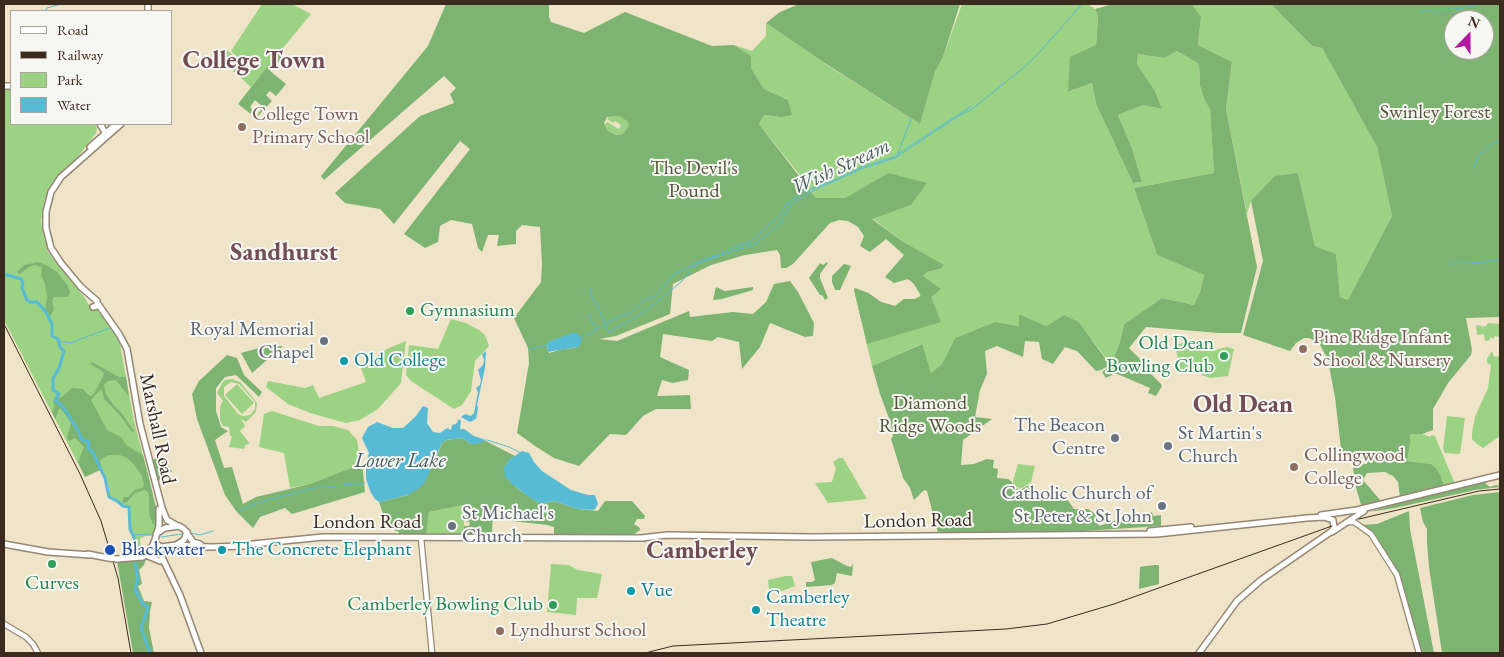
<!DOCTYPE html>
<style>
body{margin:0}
#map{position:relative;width:1504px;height:657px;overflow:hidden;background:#efe4c8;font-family:"EB Garamond",serif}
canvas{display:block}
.frame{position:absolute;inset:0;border:5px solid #3b2a1e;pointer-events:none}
.legend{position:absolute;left:10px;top:10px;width:162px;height:115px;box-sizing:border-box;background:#f6f6f2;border:1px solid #aba49d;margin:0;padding:6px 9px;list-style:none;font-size:15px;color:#3b2a1e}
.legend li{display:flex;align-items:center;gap:10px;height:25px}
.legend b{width:25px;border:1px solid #aba49d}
.north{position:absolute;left:1444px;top:10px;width:50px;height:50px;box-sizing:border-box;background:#f6f6f2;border:1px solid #aba49d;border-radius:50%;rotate:22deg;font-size:14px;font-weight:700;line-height:20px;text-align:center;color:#3b2a1e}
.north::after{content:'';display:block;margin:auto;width:18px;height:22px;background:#b5179e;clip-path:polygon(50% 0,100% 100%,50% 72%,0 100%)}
</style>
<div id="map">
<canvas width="1504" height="657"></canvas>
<div class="frame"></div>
<ul class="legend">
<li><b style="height:6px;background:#fff"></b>Road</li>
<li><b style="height:6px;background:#3b2a1e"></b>Railway</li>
<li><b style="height:14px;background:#9cd284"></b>Park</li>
<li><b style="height:14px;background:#58bbd6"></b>Water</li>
</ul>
<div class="north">N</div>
</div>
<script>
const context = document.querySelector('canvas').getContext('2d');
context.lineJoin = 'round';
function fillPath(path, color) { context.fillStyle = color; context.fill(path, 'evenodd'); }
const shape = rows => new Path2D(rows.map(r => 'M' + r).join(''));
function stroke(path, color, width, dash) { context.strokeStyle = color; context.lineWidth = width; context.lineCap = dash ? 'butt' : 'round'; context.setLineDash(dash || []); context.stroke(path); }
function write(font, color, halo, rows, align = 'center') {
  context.font = font + ' "EB Garamond",serif'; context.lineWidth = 4; context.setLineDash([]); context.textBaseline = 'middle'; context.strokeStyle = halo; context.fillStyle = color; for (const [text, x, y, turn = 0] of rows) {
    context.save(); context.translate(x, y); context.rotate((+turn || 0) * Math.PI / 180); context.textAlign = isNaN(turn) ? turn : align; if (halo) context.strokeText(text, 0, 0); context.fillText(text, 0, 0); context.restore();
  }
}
const green = shape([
 [262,4,292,4,311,14,251,87,218,57,225,49,244,63,231,51],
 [962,4,1088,4,1095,9,1098,17,1096,45,1069,92,1092,83,1096,104,1133,183,1142,182,1132,148,1118,115,1143,105,1162,109,1155,91,1137,64,1138,54,1165,58,1177,51,1199,64,1200,86,1205,101,1210,108,1214,173,1134,188,1157,255,1204,275,1200,292,1194,305,1162,298,1124,324,1120,342,1111,365,1079,322,1064,315,1046,326,1019,314,1020,326,995,322,955,338,942,364,930,374,921,344,872,366,854,290,855,288,868,293,881,302,895,306,904,299,915,299,920,296,923,277,927,272,940,269,872,218,911,205,888,173,845,198,816,198,803,179,759,124,764,115,781,117,788,100,764,89,751,68,751,56,734,45,752,51,766,36,766,23,830,67,920,124,935,72,943,57],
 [1192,4,1271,4,1312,46,1322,48,1377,147,1392,216,1348,300,1340,297,1336,254,1315,246,1298,173,1251,201,1247,214,1226,109,1232,62,1198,45,1201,17],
 [4,88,11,88,11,124,95,124,97,128,96,133,77,158,51,186,45,200,41,221,48,252,85,298,91,309,97,310,111,327,120,344,134,421,150,482,158,523,152,536,145,536,140,539,141,551,139,554,136,554,138,549,137,542,131,529,130,506,123,505,110,496,108,483,102,469,85,477,4,320],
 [618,116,627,121,629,125,623,134,616,135,608,131,605,124,607,122,619,129,621,125,615,121,613,123,607,119,609,117],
 [451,319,466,323,479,330,485,335,489,346,475,361,471,391,462,405,454,409,411,381,406,375,409,345,438,349],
 [1488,323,1500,324,1500,336,1499,337,1495,336,1493,339,1490,337,1490,340,1485,341,1484,334,1477,335,1476,325,1482,326,1483,330,1483,326,1485,327],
 [1195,340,1209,342,1211,351,1227,347,1234,349,1228,376,1210,378,1202,375,1196,369,1181,371,1175,345],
 [406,341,401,383,378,409,360,420,346,423,310,413,288,404,266,387,268,381,305,388,313,385,319,398,366,382,361,368,375,364,378,355,387,349],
 [1500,349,1500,436,1483,448,1477,444,1472,439,1472,433,1475,417,1488,388,1491,365,1487,363,1487,359,1492,351,1494,357,1499,356,1499,351],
 [232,379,240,382,257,403,256,412,246,422,241,419,245,426,240,431,250,444,245,445,244,449,229,447,232,436,230,436,229,427,223,426,220,420,220,406,223,401,217,393,222,383,225,380],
 [231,382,239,384,255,402,255,409,250,415,243,416,238,414,224,396,224,387],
 [237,384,254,403,242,414,225,395],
 [272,411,319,426,333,426,348,430,357,440,361,464,310,484,290,488,284,453,259,447,264,414],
 [1447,416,1465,418,1460,454,1445,453,1443,449],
 [1410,433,1422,434,1431,437,1431,435,1435,436,1455,484,1444,486,1441,476,1436,468,1431,464,1407,461,1410,444],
 [839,458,843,458,867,499,828,503,815,483,832,482,836,468,833,462],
 [1018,464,1035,466,1031,482,1022,488,1014,487,1013,481],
 [464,505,464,535,426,536,429,512],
 [551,564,568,565,578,570,602,574,597,598,577,598,576,615,547,612],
 [785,576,792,576,795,586,782,591,769,590,768,580]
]);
const forest = shape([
 [446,4,549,4,549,17,551,22,584,33,625,12,712,46,734,45,751,56,751,68,764,89,788,100,792,115,781,117,764,115,759,124,816,198,845,198,888,173,927,183,911,205,872,219,905,243,944,265,940,269,927,272,923,276,941,289,931,297,941,322,867,344,854,290,855,288,868,293,881,302,895,306,904,299,915,299,921,296,914,284,908,279,894,283,885,277,904,255,886,239,870,252,860,246,864,236,858,227,848,221,839,220,830,223,793,264,786,268,781,268,780,255,777,250,745,255,711,265,673,284,670,314,616,336,599,339,617,341,689,311,690,317,733,312,753,314,766,302,774,284,790,281,798,292,814,323,813,336,805,337,770,323,760,347,742,369,739,342,718,337,712,341,663,334,660,357,689,370,688,380,672,383,662,380,657,396,690,395,691,409,656,409,643,416,626,435,610,434,579,466,554,458,535,446,517,433,529,363,528,348,514,318,541,282,542,264,540,227,522,225,516,231,516,244,497,246,499,235,488,235,482,252,478,248,472,224,451,220,440,226,438,242,425,248,404,234,470,149,460,141,394,224,380,209,345,203,335,193,420,116,454,103,450,94,456,88,444,76,324,180,321,176,428,46],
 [618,116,627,121,629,125,623,134,616,135,608,131,604,123,607,117],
 [575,333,575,348,563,349,549,353,547,350,548,342],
 [799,4,960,4,943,57,935,72,920,124,820,60,766,23,780,12],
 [1113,4,1192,4,1201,17,1198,45,1232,62,1226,109,1257,267,1241,333,1219,333,1146,327,1129,348,1145,364,1146,369,1161,384,1162,386,1156,396,1148,393,1150,388,1115,373,1106,378,1102,372,1111,365,1120,342,1124,324,1162,298,1194,305,1200,292,1204,275,1157,255,1134,188,1214,173,1210,109,1205,101,1200,86,1199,64,1177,51,1165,58,1138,54,1137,64,1155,91,1162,109,1143,105,1118,115,1132,148,1142,182,1133,183,1096,104,1092,83,1068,92,1070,57,1096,45,1098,17,1095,9],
 [1271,4,1500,4,1500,317,1466,318,1472,350,1471,355,1448,383,1433,409,1433,430,1422,434,1410,434,1410,444,1407,461,1431,464,1436,468,1441,476,1444,486,1400,497,1398,482,1393,476,1385,472,1367,473,1363,480,1381,501,1361,505,1355,484,1353,465,1367,464,1367,457,1351,458,1350,457,1342,457,1335,397,1329,366,1327,358,1319,343,1309,338,1304,338,1296,343,1290,351,1243,335,1263,261,1251,201,1275,176,1298,173,1315,246,1336,254,1340,297,1348,300,1392,216,1377,147,1322,48,1312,46],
 [1454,20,1484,20,1484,50,1454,50],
 [278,53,283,58,270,71,286,84,276,96,270,91,266,95,272,101,256,118,255,118,263,107,255,100,250,107,255,112,252,115,238,104],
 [38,262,46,265,57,272,68,286,70,293,68,297,54,297,52,300,54,310,49,318,45,311,47,297,45,284,41,275,42,267,34,265,29,267,20,274,17,272,24,265],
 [827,262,828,263,820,274,820,278,828,298,825,300,822,295,820,295,809,278,820,263,823,265],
 [844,264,851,266,840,290,835,290,832,282,832,276],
 [716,287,725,291,753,287,753,290,722,299,713,300],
 [1019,314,1046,326,1064,315,1079,322,1110,365,1101,370,1096,371,1077,351,1065,347,1053,364,1042,359,1039,342,1025,341,1023,357,997,346,985,351,987,374,980,390,975,417,992,419,963,440,961,465,974,464,987,459,994,460,993,468,998,469,997,478,1008,479,1012,482,1013,488,1022,489,1032,483,1031,498,1050,501,1067,499,1074,509,1088,509,1097,515,1099,526,1123,518,1131,522,1137,520,1139,516,1152,512,1153,516,1161,515,1161,526,1083,531,938,533,927,491,924,490,914,500,910,488,903,478,900,468,891,439,893,436,890,421,880,394,872,366,922,344,931,373,942,364,955,338,995,322,1019,326],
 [283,346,252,373,241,353,259,348],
 [227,355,237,358,244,375,262,392,259,397,236,375,225,377,216,388,216,411,221,427,228,431,215,440,224,468,232,467,243,504,256,497,310,484,361,464,363,471,365,492,292,514,285,508,260,517,253,528,236,511,225,495,197,419,192,394,199,381],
 [92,362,119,377,126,377,129,397,116,380,108,381,104,385,106,394,115,407,120,411,132,428,134,431,132,432,119,414,104,399,102,390,100,390,91,400,107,430,121,437,127,446,143,455,158,515,156,525,153,524,149,514,149,494,147,491,144,490,135,493,127,502,124,503,122,501,124,497,128,497,135,490,142,488,144,485,142,476,132,462,127,458,120,455,109,455,100,460,102,469,85,477,78,462,84,447,75,438,69,441,67,438,71,423,61,409,59,409,55,419,52,412,55,406,53,402,54,399,62,397,72,388,83,389,88,395,91,396,95,392,104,374,103,372,92,365,90,363],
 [463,438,470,444,477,444,484,440,515,456,506,464,505,476,518,489,538,502,542,504,554,501,578,509,598,511,605,501,632,501,645,516,644,519,637,519,634,524,640,528,640,530,632,536,554,537,554,527,547,525,512,521,513,511,493,508,492,533,496,533,497,537,464,535,464,526,469,526,470,522,464,521,464,505,429,512,426,536,399,535,399,532,392,529,384,517,379,502,408,495,433,466,442,443,446,440],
 [162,457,172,471,157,482,152,462,154,459],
 [1485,482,1486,484,1490,487,1496,485,1500,486,1500,487,1475,490,1395,508,1369,512,1442,491],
 [1500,492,1500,653,1442,653,1429,567,1427,543,1427,529,1423,522,1420,508,1473,495],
 [1409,511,1410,529,1434,653,1421,653,1398,574,1377,537,1361,525,1377,524],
 [832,558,847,566,851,567,853,564,852,576,837,573,835,583,832,585,806,587,806,582,812,582,815,580,811,562],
 [146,559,144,565,139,570,142,584,138,586,144,601,152,602,150,612,149,628,154,653,133,653,117,561],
 [1154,565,1159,565,1159,584,1139,589,1140,567]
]);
const water = shape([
 [572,333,577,333,581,338,581,343,578,347,547,352,548,342],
 [486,351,485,368,477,405,478,408,476,419,470,422,461,417,465,414,471,416,474,413,478,392,476,388,480,385,481,380,478,370,483,365,484,360,482,354],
 [423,406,428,408,427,423,433,432,440,433,447,428,451,430,452,425,456,424,459,419,461,421,460,429,464,429,474,436,486,440,477,444,470,444,463,438,446,440,442,443,425,482,418,489,408,495,379,502,375,499,371,493,366,479,366,463,369,453,362,438,368,427,377,422,393,428,403,428,416,416],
 [522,451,529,453,534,462,542,471,571,490,588,495,595,495,598,504,595,509,593,510,578,509,554,501,542,504,529,497,512,484,505,476,504,468,509,460]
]);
const stream = shape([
 [45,11,47,8,61,4],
 [1421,14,1424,10,1459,9,1481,4],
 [899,153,972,106],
 [1473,168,1479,155,1492,144,1500,140],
 [1449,264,1472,263,1500,260],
 [591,289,590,294,596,303,604,320,605,326],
 [589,314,591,320,597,328],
 [603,326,617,317,631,313,647,298,654,298,674,274,690,267,693,264,718,255,736,246,749,243,780,215,786,204,803,192,837,179,862,167,897,156,911,119],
 [606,326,609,332,644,312,681,282,698,263,755,244,780,224,790,205,810,192,861,169,895,158,960,115,971,110,1022,69,1038,54,1082,4],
 [581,338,600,327],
 [59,341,70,343,110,328],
 [529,349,548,345],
 [487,440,509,447,519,452],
 [240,511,257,503,314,488,365,483],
 [191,533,200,535,213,531],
 [133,535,150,534],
 [161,537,182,534],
 [637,653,638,653]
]);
const river = shape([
 [4,274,21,279,23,283,22,288,27,300,30,302,37,302,46,312,52,324,52,336,58,339,60,347,64,351,59,368,53,379,53,390,59,394,55,400,63,407,79,432,81,439,89,442,88,449,92,451,105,478,109,497,117,501,123,506,129,507,130,529,136,542,137,549,135,562,138,579,135,589,142,603,148,608,141,628,150,653]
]);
const secondary = shape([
 [1347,522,1354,522,1371,534,1397,575,1419,653],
 [421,538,432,653],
 [4,624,26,637,33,644,38,653]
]);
const primary = shape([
 [148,11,148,4],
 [4,86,11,86],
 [100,124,106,134],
 [90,147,116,124],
 [98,304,119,334,127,349,140,424,162,508,167,520,178,526],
 [93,307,97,306,97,301,81,287,61,263,51,248,46,228,46,212,51,192,61,177,121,124],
 [1321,515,1357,510,1500,475],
 [1150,531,1191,527],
 [1332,532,1364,511],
 [156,534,165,528,179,526,184,529,193,542,200,544],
 [641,538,667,535,811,537,1157,534,1307,518,1324,517,1333,520,1334,527,1332,531,1261,580,1237,601,1199,653],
 [154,542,161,547,176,545,184,540,187,532],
 [4,544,48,552,91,555],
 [176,545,210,547,245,546],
 [243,545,323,537,644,538],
 [155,553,166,547],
 [88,554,108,558],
 [147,554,154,543,159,526,159,509],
 [148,556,160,561],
 [141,557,154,551,160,553,180,595,201,653],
 [117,559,143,557]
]);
const rail = shape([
 [4,324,80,474,101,521,118,578,131,653],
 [1359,519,1479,491,1500,489],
 [645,653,673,646,968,631,1006,629,1047,624,1114,604,1332,526]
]);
const primaryBridge = shape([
 [108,558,117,559]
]);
const markers = [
 [242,127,5,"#8d6e63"],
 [410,311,5,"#2e9e5b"],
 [324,341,5,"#6b7280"],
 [1303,349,5,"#8d6e63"],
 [1224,356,5,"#2e9e5b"],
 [344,361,5,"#0f9aa8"],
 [1115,438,5,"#6b7280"],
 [1168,446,5,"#6b7280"],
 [1294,467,5,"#8d6e63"],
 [1162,506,5,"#6b7280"],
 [452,526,5,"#6b7280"],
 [110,550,6,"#1a4fb4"],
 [222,550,5,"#0f9aa8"],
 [52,564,5,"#2e9e5b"],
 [631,591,5,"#0f9aa8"],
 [553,605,5,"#2e9e5b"],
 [756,610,5,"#0f9aa8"],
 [500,631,5,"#8d6e63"]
];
const parkNames = [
 ["Swinley Forest",1435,113],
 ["The Devil's",694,169],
 ["Pound",694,192],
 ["Diamond",930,404],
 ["Ridge Woods",930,427]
];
const educationNames = [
 ["College Town",252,115],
 ["Primary School",252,138],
 ["Pine Ridge Infant",1313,338],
 ["School & Nursery",1313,361],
 ["Collingwood",1304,456],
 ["College",1304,479],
 ["Lyndhurst School",510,631]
];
const leisureNames = [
 ["Gymnasium",420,311,"left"],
 ["Old Dean",1214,344],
 ["Bowling Club",1214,367],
 ["Curves",52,584,"center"],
 ["Camberley Bowling Club",543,605]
];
const worshipNames = [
 ["Royal Memorial",314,330],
 ["Chapel",314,353],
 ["The Beacon",1105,426],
 ["Centre",1105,449],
 ["St Martin's",1178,434,"left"],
 ["Church",1178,457,"left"],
 ["Catholic Church of",1152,494],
 ["St Peter & St John",1152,517],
 ["St Michael's",462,514,"left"],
 ["Church",462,537,"left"]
];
const cultureNames = [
 ["Old College",354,361],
 ["The Concrete Elephant",232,550],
 ["Vue",641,591],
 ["Camberley",766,598],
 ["Theatre",766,621]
];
const streetNames = [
 ["Marshall Road",157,429,78],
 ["London Road",918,521,-1],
 ["London Road",367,523]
];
const transitNames = [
 ["Blackwater",121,550]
];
const waterNames = [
 ["Wish Stream",841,167,-25],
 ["Lower Lake",400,461]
];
const districtNames = [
 ["College Town",254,61],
 ["Sandhurst",284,253],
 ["Old Dean",1243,405],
 ["Camberley",702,551]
];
fillPath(green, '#9cd284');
fillPath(forest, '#7db472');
fillPath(water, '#58bbd6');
stroke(stream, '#58bbd6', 1);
stroke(river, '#58bbd6', 3);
stroke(secondary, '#958773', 7);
stroke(primary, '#958773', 8);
stroke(secondary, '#fff', 4.5);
stroke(primary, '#fff', 5);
stroke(rail, '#3b2a1e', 1);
stroke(primaryBridge, '#958773', 8, []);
stroke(primaryBridge, '#fff', 5);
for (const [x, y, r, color] of markers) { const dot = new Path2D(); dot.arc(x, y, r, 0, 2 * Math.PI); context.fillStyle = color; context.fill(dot); stroke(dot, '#f6f6f2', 2); }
write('20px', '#535438', '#f6f6f2', parkNames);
write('20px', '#785e54', '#f6f6f2', educationNames, 'left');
write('20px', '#27864d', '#f6f6f2', leisureNames, 'right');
write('20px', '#5b616d', '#f6f6f2', worshipNames, 'right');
write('20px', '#0d838f', '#f6f6f2', cultureNames, 'left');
write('20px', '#3b2a1e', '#f6f6f2', streetNames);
write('20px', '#164399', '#f6f6f2', transitNames, 'left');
write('italic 21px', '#455d5e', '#f6f6f2', waterNames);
write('bold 25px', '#714d54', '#f6f6f2', districtNames);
</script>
